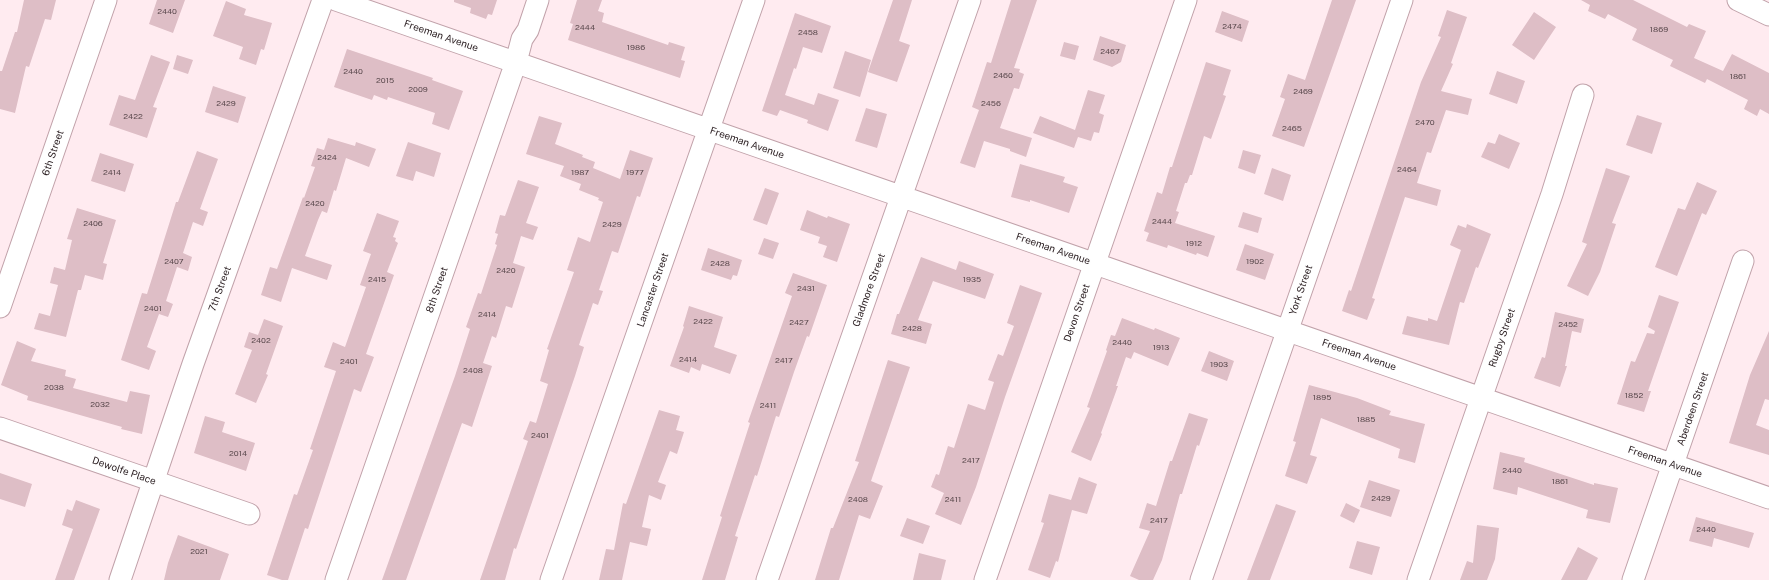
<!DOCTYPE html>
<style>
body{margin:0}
canvas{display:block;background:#ffebf0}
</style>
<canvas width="1769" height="580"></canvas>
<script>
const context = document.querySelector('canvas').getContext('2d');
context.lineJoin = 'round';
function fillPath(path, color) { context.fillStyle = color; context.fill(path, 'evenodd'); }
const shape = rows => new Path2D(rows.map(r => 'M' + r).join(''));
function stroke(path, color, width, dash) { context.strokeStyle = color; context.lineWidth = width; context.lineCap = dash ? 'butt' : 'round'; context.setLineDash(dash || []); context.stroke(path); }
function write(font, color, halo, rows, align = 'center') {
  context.font = font + ' "Public Sans",sans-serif'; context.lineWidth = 3; context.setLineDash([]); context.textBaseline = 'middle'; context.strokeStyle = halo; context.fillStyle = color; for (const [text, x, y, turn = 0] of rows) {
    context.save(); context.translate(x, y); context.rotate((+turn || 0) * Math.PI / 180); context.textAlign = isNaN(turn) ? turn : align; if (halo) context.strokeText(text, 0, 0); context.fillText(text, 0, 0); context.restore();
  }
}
const building = shape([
 [24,0,56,0,51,20,45,19,29,67,26,66,15,113,0,109,0,71,2,71,15,32,17,32],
 [157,0,185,0,173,33,149,24],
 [454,0,497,0,492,15,488,14,486,19,470,13,471,8,454,2],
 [577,0,602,0,598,11,604,13,602,22,668,45,669,42,685,47,681,60,685,61,680,78,568,40,573,24,570,23],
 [893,0,912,0,899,41,910,45,897,82,868,72],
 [1011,0,1037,0,1014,68,1020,69,1019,72,1024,74,1019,89,1014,88,1000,128,1032,138,1026,157,1010,151,1010,149,984,141,975,168,960,163,979,110,972,107,987,62,991,63],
 [1332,0,1356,0,1304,147,1272,136,1285,99,1280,97,1288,74,1305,80],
 [1581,0,1633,0,1687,27,1689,24,1706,31,1694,58,1723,71,1732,54,1769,73,1769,114,1760,109,1757,116,1744,109,1748,100,1707,79,1705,83,1670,66,1673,60,1632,40,1637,29,1608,14,1605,19,1588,11,1590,5],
 [226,1,246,9,244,15,272,23,264,50,261,49,256,65,239,59,243,47,213,36],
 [1447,10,1467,17,1451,63,1453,64,1441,91,1472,99,1468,115,1446,110,1431,153,1427,152,1417,183,1441,190,1437,206,1405,197,1372,298,1375,299,1367,320,1342,311,1349,290,1351,291,1421,82,1441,37,1438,36],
 [1222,11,1249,21,1242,42,1215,32],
 [1534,12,1556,27,1534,60,1512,45],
 [795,13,831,26,822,53,803,47,796,69,794,68,785,95,814,105,818,93,839,100,828,131,807,123,808,120,780,110,777,116,762,111],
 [1100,36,1126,45,1121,62,1112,67,1093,60],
 [1064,42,1079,46,1075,60,1060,56],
 [347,49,433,78,432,80,463,91,449,130,432,124,435,113,388,97,387,100,374,95,372,100,334,87],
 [845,51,871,60,860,97,833,88],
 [151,55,170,62,153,107,157,108,147,138,109,125,119,95,135,100],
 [177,55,193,60,188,74,173,69],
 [1206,62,1231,70,1223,95,1226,96,1211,139,1204,136,1192,175,1190,175,1187,183,1185,183,1176,211,1179,212,1175,223,1215,236,1208,257,1197,253,1196,255,1168,245,1167,248,1146,241,1149,233,1144,231,1157,192,1162,194,1170,167,1172,167],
 [1497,71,1525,81,1517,104,1489,94],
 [213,86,246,97,238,123,205,112],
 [1088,90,1105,95,1099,113,1104,115,1099,133,1094,132,1091,141,1078,137,1074,148,1033,133,1040,116,1075,130],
 [866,108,887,114,877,148,855,141],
 [1637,115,1662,123,1652,154,1626,145],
 [539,116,562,123,555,144,583,155,582,157,595,162,593,168,620,179,630,150,653,158,640,197,637,196,618,253,612,251,599,290,603,291,598,305,593,303,579,345,584,347,575,376,516,549,514,548,505,580,480,580,528,441,523,439,530,421,536,423,548,384,540,381,549,350,547,349,574,272,567,270,578,237,590,242,603,202,598,200,599,198,579,190,581,184,560,176,564,166,526,154],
 [1499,134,1520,143,1509,169,1481,157,1488,142,1495,144],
 [328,138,355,146,356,142,376,149,369,167,346,158,336,191,334,190,327,213,322,211,318,220,305,256,332,265,327,280,292,268,281,302,261,295,270,267,277,269,303,197,304,198,315,167,311,166,317,148,324,150],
 [408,142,441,153,434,177,416,171,413,181,396,176],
 [1243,150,1261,155,1255,174,1238,168],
 [197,151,218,159,200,209,208,212,203,226,193,222,183,253,192,257,188,271,177,267,166,301,173,304,168,317,159,314,147,347,156,351,149,370,121,360,142,293,147,294,176,202,178,202],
 [100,153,134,164,125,192,91,181],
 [1020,164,1065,177,1063,182,1078,187,1069,213,1030,200,1030,202,1011,197],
 [1272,168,1291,175,1283,201,1264,194],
 [1606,168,1630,176,1612,223,1616,224,1600,272,1588,296,1567,286,1587,244,1582,242],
 [518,180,539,187,526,223,538,227,533,240,521,236,513,263,525,267,512,308,506,306,496,338,492,336,483,363,492,366,472,427,462,423,406,580,382,580,455,376,470,329,466,327,478,293,481,294,497,245,495,244,498,234,495,233,500,215,505,216],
 [1697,182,1717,191,1706,215,1702,213,1677,276,1655,267,1678,208,1685,210],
 [765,188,779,193,767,225,753,220],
 [77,208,116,220,103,263,107,264,103,280,85,275,81,290,78,290,66,337,34,329,39,313,50,316,58,285,50,283,54,267,65,270,72,240,67,239],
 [807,210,827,218,828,216,850,224,837,262,823,257,827,246,818,243,820,237,800,230],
 [1243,212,1262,218,1258,233,1238,227],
 [377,213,399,221,393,237,396,238,395,241,398,243,387,272,394,275,366,354,374,357,361,392,354,389,308,529,305,528,288,580,282,580,267,575,294,494,297,495,313,450,310,449,336,371,324,367,333,342,345,347,366,287,360,285,371,254,363,251],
 [1467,224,1491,234,1478,268,1476,267,1464,303,1460,302,1449,345,1402,334,1407,316,1428,321,1428,318,1437,321,1461,250,1450,245,1458,225,1466,228],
 [764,238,779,243,773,259,758,254],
 [1245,244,1274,254,1265,280,1236,270],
 [708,248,742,260,737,276,733,275,731,280,701,270],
 [921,257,956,270,959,261,994,274,985,299,933,281,918,320,932,324,926,344,891,334,897,314,899,314],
 [793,273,827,285,809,337,807,336,794,372,779,417,776,416,757,476,755,475,735,536,738,537,725,580,702,580,722,517,720,516,750,423,748,422,792,296,785,293],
 [1020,285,1042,293,1005,397,976,487,961,525,935,514,944,493,931,487,936,474,939,475,948,446,954,448,968,404,985,410,994,382,988,380,998,354,1003,356,1014,326,1007,323],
 [1659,295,1679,302,1648,391,1651,391,1644,412,1617,404,1631,361,1635,362,1647,333,1654,334,1655,331,1648,327],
 [689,306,723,317,714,347,737,355,730,374,702,364,700,371,691,367,689,373,670,366,684,327,683,326],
 [1555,312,1584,319,1581,333,1572,331,1565,366,1567,366,1560,387,1534,378,1542,357,1545,358],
 [1122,318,1154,330,1155,328,1180,338,1168,366,1134,352,1131,359,1126,357,1116,386,1118,386,1101,433,1102,434,1091,461,1071,452,1090,408,1087,407,1107,351,1106,350,1111,335,1115,336],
 [264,319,283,326,266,374,268,375,256,403,235,394,252,350,244,347,249,332,258,335],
 [1769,331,1769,400,1765,399,1756,425,1769,430,1769,455,1729,443,1750,375],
 [17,341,36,349,31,361,66,370,65,376,76,379,73,388,127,402,130,391,150,395,142,434,121,429,122,427,27,400,28,396,1,385],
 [1209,351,1234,361,1227,381,1201,371],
 [888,360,910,367,871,481,883,486,870,519,859,515,839,580,815,580,831,528,833,528,859,462,855,461],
 [1309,385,1357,398,1391,411,1389,415,1425,424,1415,463,1398,458,1400,449,1321,418,1310,455,1317,457,1307,484,1285,476,1296,442,1293,441],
 [659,410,680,416,676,430,684,432,677,454,670,451,658,482,666,485,661,500,649,495,642,527,651,529,647,546,630,542,622,580,599,580,606,549,614,550,623,503,626,504],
 [1189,413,1208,419,1199,446,1197,445,1182,494,1180,494,1162,560,1153,580,1139,580,1130,576,1150,531,1139,528,1147,503,1156,506,1170,461,1172,461],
 [205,416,225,422,222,432,255,443,246,471,194,453],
 [1500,452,1525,458,1524,462,1594,485,1594,483,1618,488,1610,523,1586,518,1588,510,1518,487,1517,495,1493,489],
 [0,473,32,484,25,507,0,499],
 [1079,477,1097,484,1087,514,1072,510,1058,562,1056,561,1050,578,1028,570,1044,523,1041,522,1049,494,1071,500],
 [1369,480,1400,490,1391,517,1360,507],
 [76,500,100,509,74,580,55,580,73,529,62,525,67,509,72,511],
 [1346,503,1360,510,1354,523,1340,516],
 [1276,504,1296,511,1270,580,1247,580],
 [1696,517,1754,533,1749,548,1714,538,1712,547,1689,541],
 [907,518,930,526,923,544,900,536],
 [1477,525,1499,528,1495,559,1487,580,1460,580,1467,561,1473,563],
 [178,535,229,554,220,580,164,580,168,563],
 [1357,541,1380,547,1372,575,1349,568],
 [1578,547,1598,558,1587,580,1561,580],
 [919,553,946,560,941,580,913,580]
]);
const minor = shape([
 [336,0,1769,498],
 [1738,0,1769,15],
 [0,307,106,0],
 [0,428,249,514],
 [120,580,193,364,323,0],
 [336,580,516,62,522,39,528,30,538,0],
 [551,580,754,0],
 [767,580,970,0],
 [985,580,1186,0],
 [1201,580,1402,0],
 [1418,580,1552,194,1583,95],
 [1633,580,1743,261]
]);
const numberNames = [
 ["2440",167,12],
 ["2474",1232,27],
 ["2444",585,28],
 ["1869",1659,30],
 ["2458",808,33],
 ["1986",636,48],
 ["2467",1110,52],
 ["2440",353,72],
 ["2460",1003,76],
 ["1861",1738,77],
 ["2015",385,81],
 ["2009",418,90],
 ["2469",1303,92],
 ["2429",226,104],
 ["2456",991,104],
 ["2422",133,117],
 ["2470",1425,123],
 ["2465",1292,129],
 ["2424",327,158],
 ["2464",1407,170],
 ["2414",112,173],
 ["1987",580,173],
 ["1977",635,173],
 ["2420",315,204],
 ["2444",1162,222],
 ["2406",93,224],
 ["2429",612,225],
 ["1912",1194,244],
 ["2407",174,262],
 ["1902",1255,262],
 ["2428",720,264],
 ["2420",506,271],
 ["2415",377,280],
 ["1935",972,280],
 ["2431",806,289],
 ["2401",153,309],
 ["2414",487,315],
 ["2422",703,322],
 ["2427",799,323],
 ["2452",1568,325],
 ["2428",912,329],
 ["2402",261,341],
 ["2440",1122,343],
 ["1913",1161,348],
 ["2414",688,360],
 ["2417",784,361],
 ["2401",349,362],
 ["1903",1219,365],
 ["2408",473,371],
 ["2038",54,388],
 ["1852",1634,396],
 ["1895",1322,398],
 ["2032",100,405],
 ["2411",768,406],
 ["1885",1366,420],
 ["2401",540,436],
 ["2014",238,454],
 ["2417",971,461],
 ["2440",1512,471],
 ["1861",1560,482],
 ["2429",1381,499],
 ["2408",858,500],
 ["2411",953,500],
 ["2417",1159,521],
 ["2440",1706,530],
 ["2021",199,552]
];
const streetNames = [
 ["Freeman Avenue",441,36,19],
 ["Freeman Avenue",747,143,19],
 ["6th Street",53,153,-71],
 ["Freeman Avenue",1053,249,19],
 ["7th Street",220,289,-70],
 ["8th Street",437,290,-71],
 ["Lancaster Street",653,290,-71],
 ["Gladmore Street",869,290,-70],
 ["York Street",1301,290,-71],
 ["Devon Street",1077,313,-71],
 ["Rugby Street",1502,338,-71],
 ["Freeman Avenue",1359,355,19],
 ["Aberdeen Street",1693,409,-71],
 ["Freeman Avenue",1665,462,19],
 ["Dewolfe Place",124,471,19]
];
fillPath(building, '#debec6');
stroke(minor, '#c1a2aa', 23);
stroke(minor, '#fff', 21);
write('8px', '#5a494d', null, numberNames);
write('10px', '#2e2225', '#fefefe', streetNames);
</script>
